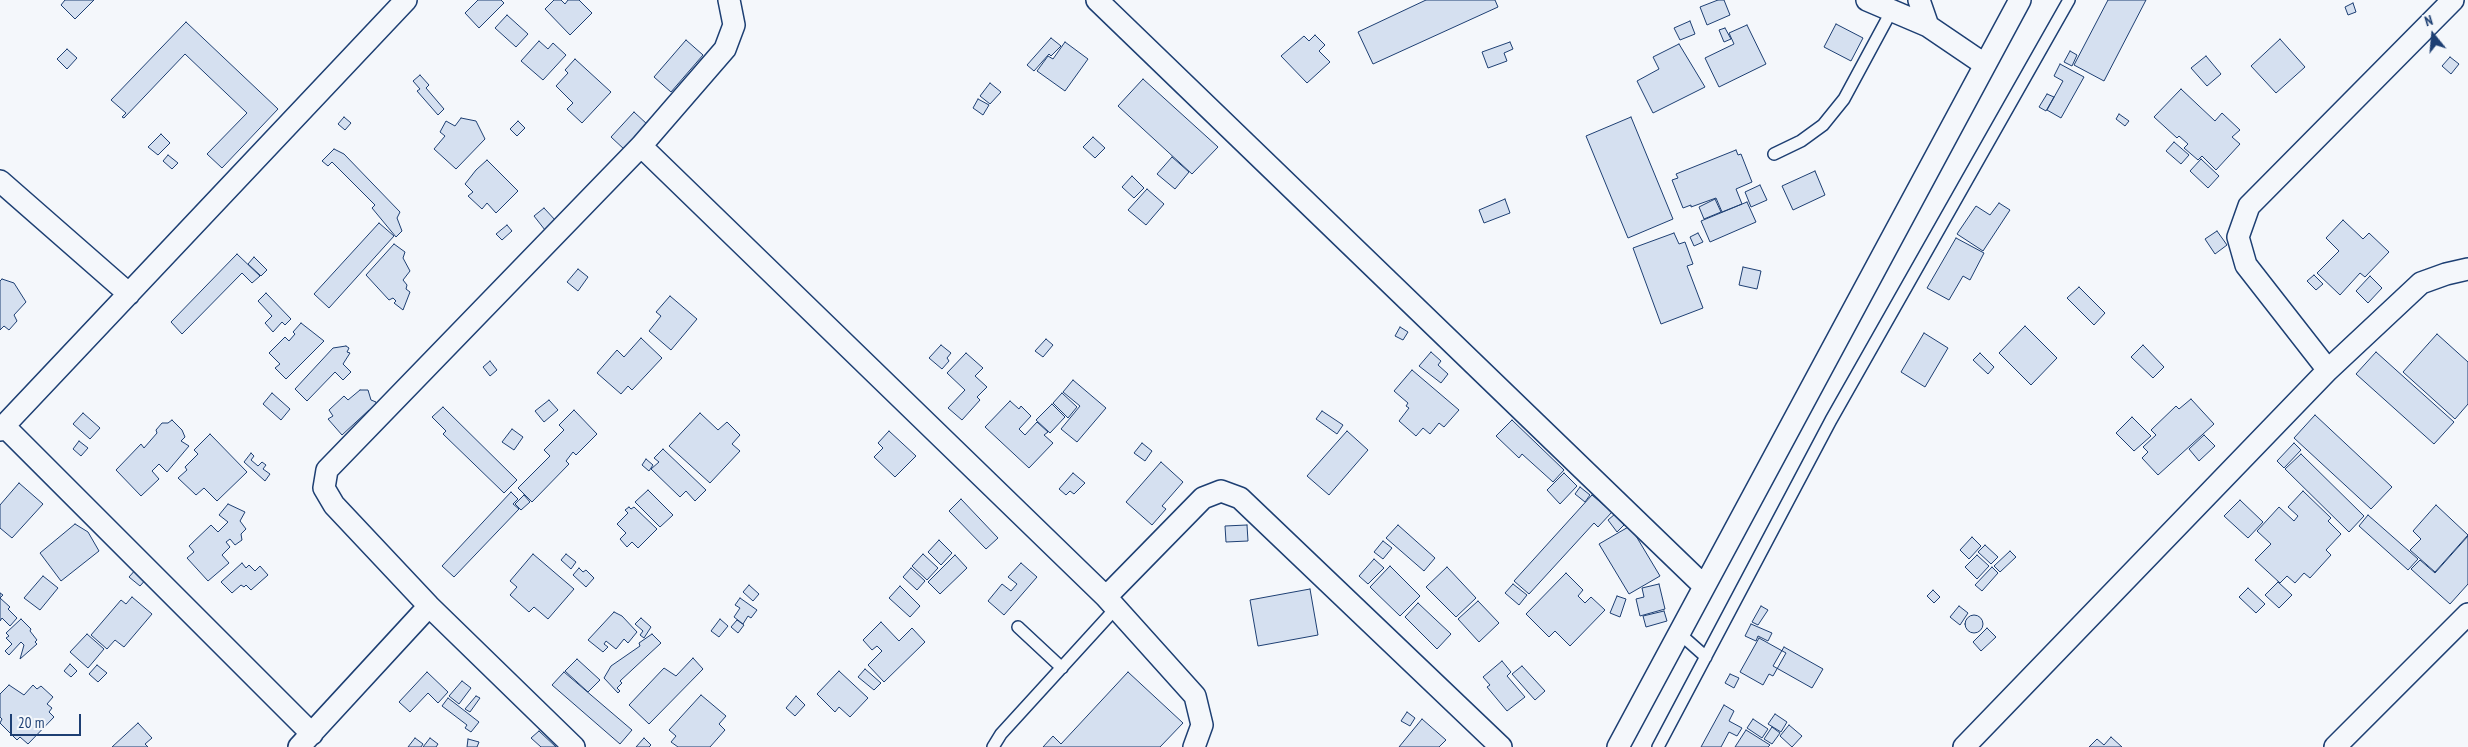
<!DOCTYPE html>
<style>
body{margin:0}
#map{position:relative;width:2468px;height:747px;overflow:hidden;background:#f4f7fb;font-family:"PT Sans Narrow",sans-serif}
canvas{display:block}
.north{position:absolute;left:2408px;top:10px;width:50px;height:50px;-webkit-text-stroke:4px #f4f7fb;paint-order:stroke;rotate:343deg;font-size:14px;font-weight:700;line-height:20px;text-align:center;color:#1d3f73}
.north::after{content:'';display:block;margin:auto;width:18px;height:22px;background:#1d3f73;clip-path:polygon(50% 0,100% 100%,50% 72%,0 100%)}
.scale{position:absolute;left:10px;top:714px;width:71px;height:22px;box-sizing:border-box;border:2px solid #1d3f73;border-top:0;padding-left:6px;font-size:15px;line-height:18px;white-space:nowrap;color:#1d3f73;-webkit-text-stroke:4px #f4f7fb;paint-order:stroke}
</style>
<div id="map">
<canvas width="2468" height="747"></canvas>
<div class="north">N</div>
<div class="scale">20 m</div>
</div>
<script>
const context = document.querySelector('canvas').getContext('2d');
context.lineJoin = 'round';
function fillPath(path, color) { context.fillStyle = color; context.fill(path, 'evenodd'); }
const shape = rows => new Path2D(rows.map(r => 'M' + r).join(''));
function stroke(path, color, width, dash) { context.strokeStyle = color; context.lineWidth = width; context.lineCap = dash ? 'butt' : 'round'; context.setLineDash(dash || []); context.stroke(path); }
const building = shape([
 [65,0,94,0,75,19,61,5,65,0],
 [478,0,501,0,504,3,479,28,465,13,478,0],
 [554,0,561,0,565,4,568,0,579,0,592,13,570,35,545,9,554,0],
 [1426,0,1495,0,1498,7,1373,64,1358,32,1426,0],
 [1718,0,1724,0,1730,15,1707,25,1700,7,1718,0],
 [2108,0,2146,0,2104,81,2074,65,2108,0],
 [2353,3,2356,12,2348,15,2345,7,2353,3],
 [507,15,528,34,516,47,495,28,507,15],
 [1690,21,1695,34,1680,40,1674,28,1690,21],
 [186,22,278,109,222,168,207,154,247,113,185,54,124,118,122,117,126,113,111,100,186,22],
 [1836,24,1863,38,1851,61,1824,47,1836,24],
 [1747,25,1766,64,1719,87,1705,58,1734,44,1729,33,1747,25],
 [1725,28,1731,39,1724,42,1719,30,1725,28],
 [1315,35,1325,45,1319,51,1330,62,1307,83,1281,56,1304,36,1309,41,1315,35],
 [1051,38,1061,46,1051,56,1049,54,1034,71,1027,65,1051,38],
 [2280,39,2305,67,2276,93,2251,66,2280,39],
 [686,40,703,55,671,92,654,77,686,40],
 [539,41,548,49,553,43,566,55,543,80,521,61,539,41],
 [1065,42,1088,59,1065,91,1037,71,1048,56,1053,59,1065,42],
 [1510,42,1513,49,1504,53,1507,61,1488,68,1482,52,1510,42],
 [1679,44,1705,87,1653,113,1637,81,1659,69,1653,57,1679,44],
 [67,49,77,58,67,69,57,59,67,49],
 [2070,51,2077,55,2072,66,2064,62,2070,51],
 [2206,56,2221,74,2207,86,2191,68,2206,56],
 [2450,57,2459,64,2451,74,2442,66,2450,57],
 [575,59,611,92,582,123,567,109,573,103,556,86,568,73,565,70,575,59],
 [2060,64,2084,77,2061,118,2047,110,2063,81,2054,76,2060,64],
 [420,75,429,85,426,88,444,109,438,115,417,91,420,89,413,81,420,75],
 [1143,79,1218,147,1192,174,1118,106,1143,79],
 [990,83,1001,92,990,104,980,96,990,83],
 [2181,89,2215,121,2222,113,2240,130,2232,137,2240,144,2216,170,2202,156,2198,160,2184,148,2188,144,2179,136,2177,138,2154,117,2181,89],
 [2047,94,2054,97,2046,111,2039,107,2047,94],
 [978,99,989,105,983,115,973,108,978,99],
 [634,112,648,125,625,150,611,137,634,112],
 [2119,114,2129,121,2125,126,2116,119,2119,114],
 [344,117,351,123,345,130,338,124,344,117],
 [1631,117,1673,219,1628,238,1586,136,1631,117],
 [461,118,476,121,485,139,456,169,434,149,445,136,440,132,446,121,455,126,461,118],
 [518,121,525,128,517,136,510,129,518,121],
 [161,134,170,143,158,155,148,147,161,134],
 [1093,137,1105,148,1095,158,1083,147,1093,137],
 [2174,142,2189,155,2181,164,2166,151,2174,142],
 [334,149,344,154,400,212,397,218,402,231,396,237,372,208,375,205,332,162,328,166,322,161,334,149],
 [1736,150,1738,155,1741,154,1752,182,1736,189,1742,204,1722,212,1716,198,1691,207,1691,205,1683,208,1672,180,1678,178,1676,174,1736,150],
 [168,155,178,163,172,169,163,161,168,155],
 [1172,157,1189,172,1175,189,1157,174,1172,157],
 [2201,159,2219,176,2208,188,2190,171,2201,159],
 [487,160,518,191,496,213,487,203,482,209,468,196,473,192,465,184,476,170,487,160],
 [1815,171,1825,195,1793,210,1782,186,1815,171],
 [1132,176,1144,188,1134,198,1122,187,1132,176],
 [1760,185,1767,200,1751,207,1745,192,1760,185],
 [1147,189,1164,204,1146,225,1128,210,1147,189],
 [1505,199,1510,213,1484,223,1479,210,1505,199],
 [1715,199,1721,212,1704,219,1699,207,1715,199],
 [1747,202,1756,222,1710,242,1701,221,1747,202],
 [1999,203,2010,210,1983,251,1957,234,1976,206,1990,215,1999,203],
 [544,208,556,221,545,230,534,216,544,208],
 [2343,220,2363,239,2369,233,2389,252,2365,277,2360,273,2340,295,2317,273,2339,251,2326,238,2343,220],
 [379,223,394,236,329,308,314,294,379,223],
 [507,225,512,231,502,240,496,234,507,225],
 [2217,231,2227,245,2215,254,2205,239,2217,231],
 [1674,233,1679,244,1685,242,1693,264,1687,266,1703,308,1661,324,1633,248,1674,233],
 [1698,233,1703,242,1694,246,1690,237,1698,233],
 [1956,238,1984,253,1970,280,1963,276,1949,300,1927,288,1956,238],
 [394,244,405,252,403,258,410,271,403,280,407,285,406,289,410,292,403,310,394,303,396,301,393,298,389,300,366,275,394,244],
 [237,254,260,276,252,283,242,273,182,334,171,322,237,254],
 [254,257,267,270,261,276,248,264,254,257],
 [1743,267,1761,271,1757,289,1739,285,1743,267],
 [578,269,588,277,578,291,567,282,578,269],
 [2314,275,2323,284,2316,290,2307,281,2314,275],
 [2370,276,2382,288,2368,303,2356,291,2370,276],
 [2,279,14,283,26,302,14,315,17,321,9,330,4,326,0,330,0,281,2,279],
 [2079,287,2105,313,2094,325,2067,298,2079,287],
 [266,293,291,319,285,325,282,322,273,332,265,323,272,316,258,301,266,293],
 [670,296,697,319,671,350,649,331,661,316,656,312,670,296],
 [301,323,324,341,286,379,275,368,280,364,269,353,285,337,289,341,295,334,293,332,301,323],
 [2025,326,2057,358,2031,385,1999,353,2025,326],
 [1400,327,1408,332,1403,340,1395,336,1400,327],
 [1924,333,1948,348,1925,387,1901,372,1924,333],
 [2437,334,2468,362,2468,404,2455,419,2403,372,2437,334],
 [641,338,662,358,632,390,628,386,621,394,597,373,617,350,624,357,641,338],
 [1046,339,1053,345,1043,357,1035,351,1046,339],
 [941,345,951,353,947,358,949,361,942,369,929,358,941,345],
 [2143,345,2164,367,2153,378,2131,357,2143,345],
 [346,346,349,348,347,352,350,353,343,364,351,372,343,380,335,372,307,401,295,389,333,348,346,346],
 [1431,352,1441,361,1438,365,1448,374,1441,383,1419,366,1431,352],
 [2376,352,2454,422,2434,444,2356,374,2376,352],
 [966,353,983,368,975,376,987,387,977,397,980,400,962,420,948,408,965,390,947,373,966,353],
 [1980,353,1994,367,1988,374,1973,360,1980,353],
 [490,361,497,370,490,376,483,367,490,361],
 [1412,370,1459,410,1444,427,1439,423,1430,434,1423,428,1416,436,1399,421,1409,408,1406,406,1408,403,1394,391,1412,370],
 [1073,380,1106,408,1077,442,1061,429,1080,406,1063,392,1073,380],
 [360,390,368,390,371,400,376,402,376,414,369,410,342,435,328,419,333,416,329,410,344,396,348,400,360,390],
 [272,393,290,409,281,420,263,404,272,393],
 [1062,393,1077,407,1068,418,1053,403,1062,393],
 [2191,399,2214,424,2158,475,2142,458,2148,452,2143,447,2156,435,2151,430,2176,406,2179,409,2191,399],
 [549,400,558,410,544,422,535,411,549,400],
 [1010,401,1019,409,1021,406,1031,416,1019,429,1025,435,1037,422,1048,432,1044,435,1053,443,1029,468,985,427,1010,401],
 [1052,404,1065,417,1050,433,1036,420,1052,404],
 [443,407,517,480,504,493,443,434,446,431,432,417,443,407],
 [574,410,597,434,576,455,573,452,566,461,569,464,532,502,518,488,550,456,544,450,564,430,559,425,574,410],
 [1322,411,1343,425,1337,434,1316,419,1322,411],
 [83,413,100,428,90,439,73,424,83,413],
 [700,413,718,430,727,422,740,435,732,444,740,451,710,483,669,446,700,413],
 [2315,415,2392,487,2371,509,2294,438,2315,415],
 [2132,417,2151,436,2134,451,2116,433,2132,417],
 [172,420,182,430,185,437,181,441,189,446,167,472,159,464,152,471,159,479,141,496,116,470,141,444,144,448,157,433,156,430,162,423,168,423,172,420],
 [1512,420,1564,470,1553,482,1522,454,1519,458,1496,436,1512,420],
 [512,429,523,437,514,450,502,442,512,429],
 [889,431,916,456,895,477,874,457,883,448,878,443,889,431],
 [1347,431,1368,450,1329,495,1307,476,1347,431],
 [210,434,247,472,217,501,204,488,196,495,178,478,187,470,185,467,198,454,194,450,210,434],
 [2204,435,2215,446,2199,461,2189,449,2204,435],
 [79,441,88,448,81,456,73,449,79,441],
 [1142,443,1152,451,1145,461,1134,453,1142,443],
 [2294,443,2301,450,2284,468,2277,461,2294,443],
 [663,449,706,490,695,501,686,491,680,497,651,469,659,462,654,458,663,449],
 [251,453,254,456,251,460,258,466,262,462,266,465,263,469,270,474,265,481,244,462,251,453],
 [2301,454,2364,516,2349,532,2285,469,2301,454],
 [646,459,653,465,649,471,642,465,646,459],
 [1161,462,1183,482,1162,506,1166,509,1152,525,1126,502,1161,462],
 [1073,473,1085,483,1074,494,1070,491,1066,495,1059,489,1073,473],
 [1564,473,1577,486,1560,504,1547,490,1564,473],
 [19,483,43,504,12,538,0,528,0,505,19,483],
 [1580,487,1590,495,1585,502,1575,494,1580,487],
 [648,490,673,515,660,527,635,502,648,490],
 [2303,491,2331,518,2328,521,2341,534,2326,550,2331,555,2310,578,2304,573,2295,583,2287,576,2280,583,2255,560,2271,544,2257,531,2279,507,2294,521,2298,516,2288,507,2303,491],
 [511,492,518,499,513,504,519,509,454,577,442,566,511,492],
 [524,495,530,502,521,510,515,504,524,495],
 [1592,495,1612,512,1598,527,1594,523,1529,594,1514,581,1592,495],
 [961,499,998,538,986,549,949,511,961,499],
 [2240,500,2263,522,2248,538,2224,516,2240,500],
 [228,504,245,512,240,521,246,529,241,534,242,540,235,545,230,539,226,542,230,547,222,555,229,563,208,581,187,558,194,552,189,546,211,525,218,532,228,522,219,515,228,504],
 [2436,505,2468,535,2435,572,2410,550,2421,539,2413,531,2436,505],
 [629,507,631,509,634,507,657,529,638,548,632,542,627,547,620,539,626,533,617,524,628,513,625,510,629,507],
 [1615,514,1624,525,1617,532,1608,520,1615,514],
 [2368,515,2418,559,2408,570,2359,526,2368,515],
 [75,524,88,532,99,551,61,581,40,553,75,524],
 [1247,525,1248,541,1226,542,1225,526,1247,525],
 [1398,525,1435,558,1424,571,1386,538,1398,525],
 [1630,526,1660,576,1629,594,1599,544,1630,526],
 [2468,536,2468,584,2450,604,2411,569,2420,560,2435,573,2468,536],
 [1972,537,1981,546,1969,559,1960,550,1972,537],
 [939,540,952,553,941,565,928,552,939,540],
 [1383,541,1392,548,1383,559,1374,552,1383,541],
 [1985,545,1998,557,1991,564,1978,552,1985,545],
 [2010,551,2016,557,2000,572,1994,566,2010,551],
 [533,554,574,589,548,619,534,607,529,612,510,595,517,587,510,581,533,554],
 [566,554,576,562,571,569,561,560,566,554],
 [923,554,938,568,927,580,912,566,923,554],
 [955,555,967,568,940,594,928,582,955,555],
 [1977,555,1989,566,1977,579,1965,567,1977,555],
 [1374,559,1384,568,1368,584,1359,576,1374,559],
 [242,563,246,568,249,565,255,571,260,566,268,575,251,590,246,585,244,587,241,585,232,593,221,582,242,563],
 [1021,563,1037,577,1004,615,988,601,1002,584,1011,591,1017,584,1008,577,1021,563],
 [1390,566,1420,596,1400,616,1370,587,1390,566],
 [1447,567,1476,598,1456,617,1426,587,1447,567],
 [1992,567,1998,573,1982,591,1975,585,1992,567],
 [137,568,148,577,140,586,129,577,137,568],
 [579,568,583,572,586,570,594,578,586,587,573,575,579,568],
 [911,568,925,581,917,590,903,577,911,568],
 [1566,573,1583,590,1578,596,1585,603,1591,597,1605,610,1570,646,1555,631,1549,637,1526,614,1566,573],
 [43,576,58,588,40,610,24,598,43,576],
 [2278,582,2292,595,2279,608,2265,595,2278,582],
 [1513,584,1527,595,1519,605,1505,593,1513,584],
 [1659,584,1665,609,1640,616,1636,599,1644,597,1642,588,1659,584],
 [749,585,759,594,753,601,743,592,749,585],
 [900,586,920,606,910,617,889,598,900,586],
 [2248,588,2265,604,2256,613,2239,597,2248,588],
 [1310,589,1318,635,1258,646,1250,600,1310,589],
 [1933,590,1940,597,1934,603,1927,596,1933,590],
 [0,593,3,595,0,598,10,607,8,609,17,618,10,626,2,618,0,621,0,593],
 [1617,596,1626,599,1620,617,1610,613,1617,596],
 [132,597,152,614,124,647,115,640,107,649,91,635,121,600,126,604,132,597],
 [740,598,757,610,751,618,748,616,743,624,734,617,740,608,735,605,740,598],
 [1478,601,1499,623,1479,642,1458,619,1478,601],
 [1418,603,1451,634,1437,649,1405,617,1418,603],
 [1761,606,1768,610,1758,625,1752,622,1761,606],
 [1959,606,1968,613,1960,625,1950,617,1959,606],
 [1664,611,1667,621,1646,627,1643,616,1664,611],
 [614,612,622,616,637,632,628,643,624,639,616,649,606,641,604,644,608,647,603,652,588,640,614,612],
 '1965 624a9 9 0 1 1 18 0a9 9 0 1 1-18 0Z',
 [641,618,651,627,644,638,640,635,643,631,635,624,641,618],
 [21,619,31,629,30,631,37,640,35,642,37,644,20,659,24,645,21,642,9,655,5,651,12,644,6,638,9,636,6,633,21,619],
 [720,619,728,626,719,637,711,631,720,619],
 [737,620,744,625,738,633,731,627,737,620],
 [881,622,899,641,912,628,925,642,884,682,868,665,882,651,877,646,872,650,863,640,881,622],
 [1751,624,1772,633,1768,641,1758,636,1756,641,1745,636,1751,624],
 [1987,628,1996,637,1981,651,1973,642,1987,628],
 [87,634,104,649,88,668,70,652,87,634],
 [652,634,661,643,620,681,622,683,617,688,620,691,618,693,604,678,611,666,640,646,639,643,652,634],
 [1759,638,1786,653,1773,676,1769,674,1763,685,1740,672,1759,638],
 [1784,647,1823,669,1812,688,1773,666,1784,647],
 [693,658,703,669,649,724,629,705,664,668,676,676,693,658],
 [577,659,600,680,588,692,565,671,577,659],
 [1502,661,1511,672,1507,676,1525,697,1507,711,1487,687,1490,685,1483,677,1502,661],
 [70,664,77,671,71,677,64,671,70,664],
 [97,665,107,673,98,682,89,674,97,665],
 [1522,666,1545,691,1535,700,1512,674,1522,666],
 [865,669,881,683,874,690,858,677,865,669],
 [839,671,868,698,850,717,839,707,835,712,817,694,839,671],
 [427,672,448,692,438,703,428,693,410,712,399,702,427,672],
 [564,672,632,730,620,744,552,685,564,672],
 [1128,672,1183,723,1160,747,1043,747,1053,736,1061,744,1128,672],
 [1730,674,1739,678,1734,688,1725,683,1730,674],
 [462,681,471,688,459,704,449,696,462,681],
 [9,685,24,695,33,685,37,689,41,686,53,697,47,704,52,708,49,712,54,717,28,744,20,737,17,740,0,723,2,719,0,717,0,694,9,685],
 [701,695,726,716,719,724,725,730,710,747,678,747,671,742,676,736,669,730,701,695],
 [476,696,480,698,470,712,465,709,476,696],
 [796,696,805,705,795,716,786,708,796,696],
 [448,698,479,722,471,732,465,728,467,725,442,706,448,698],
 [1724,705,1734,711,1729,721,1742,728,1737,736,1729,732,1721,747,1701,747,1724,705],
 [1407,712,1415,718,1410,726,1401,721,1407,712],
 [1775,714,1787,722,1781,732,1768,724,1775,714],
 [1422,719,1446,740,1439,747,1399,747,1422,719],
 [1753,719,1768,729,1762,738,1747,728,1753,719],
 [138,723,152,738,145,744,148,747,112,747,138,723],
 [1789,725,1802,736,1792,747,1780,736,1789,725],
 [1772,727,1780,733,1772,744,1764,739,1772,727],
 [1746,730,1770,745,1768,747,1735,747,1746,730],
 [539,731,556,747,541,747,531,738,539,731],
 [2111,737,2122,747,2089,747,2097,739,2104,745,2111,737],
 [415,738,423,744,421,747,408,747,415,738],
 [430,738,438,744,436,747,423,747,430,738],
 [644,738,651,745,649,747,636,747,644,738],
 [468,739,479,742,477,747,467,747,468,739]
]);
const service = shape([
 [1774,154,1801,141,1823,125,1844,99,1892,10],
 [1018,627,1062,668],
 [1679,633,1706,657],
 [993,747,1001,734,1116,608],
 [1658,747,1831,420,2069,0]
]);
const minor = shape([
 [1097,0,1704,586],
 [1867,0,1928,26,1984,64],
 [1919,0,1928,26],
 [641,146,1106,597,1195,696,1202,725,1194,747],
 [0,181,129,294],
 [2328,370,2421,283,2446,274,2468,269],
 [4,426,312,734],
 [0,430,406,0],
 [1106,597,1203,498,1221,491,1240,498,1501,747],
 [299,747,429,606],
 [574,747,429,606,334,505,324,488,327,470,641,146,725,49,734,25,729,0],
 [1618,747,2020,0],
 [1964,747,2328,370,2246,265,2238,237,2249,206,2453,0],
 [2335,747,2468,614]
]);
fillPath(building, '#d5e0f0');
stroke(building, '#1d3f73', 1);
stroke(service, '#1d3f73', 14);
stroke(minor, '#1d3f73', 24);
stroke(service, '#f4f7fb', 11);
stroke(minor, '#f4f7fb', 21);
</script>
